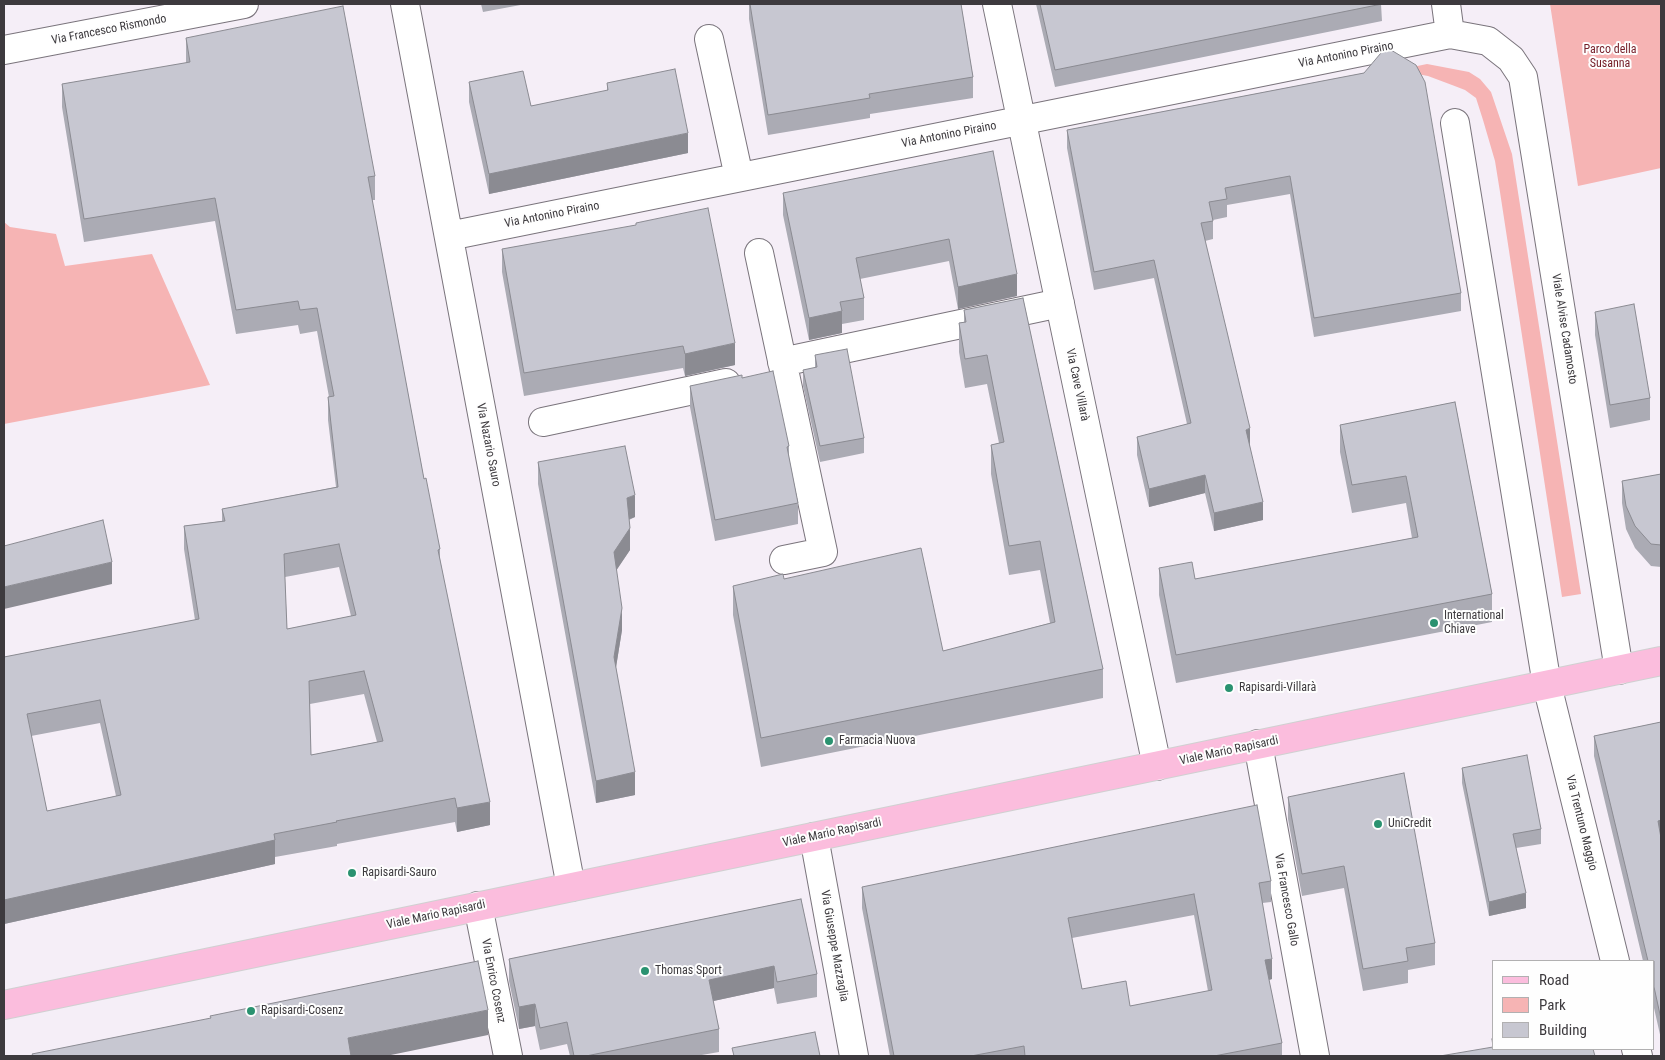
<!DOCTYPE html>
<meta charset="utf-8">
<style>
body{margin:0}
#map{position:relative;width:1665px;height:1060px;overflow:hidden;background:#f5eef7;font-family:"Roboto Condensed",sans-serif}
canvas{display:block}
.frame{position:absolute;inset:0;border:5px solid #3d3a3e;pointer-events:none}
.legend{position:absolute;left:1492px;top:960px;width:162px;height:90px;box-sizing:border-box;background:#fefefe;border:1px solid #b1b0b1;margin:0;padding:6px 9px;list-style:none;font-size:15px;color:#3d3a3e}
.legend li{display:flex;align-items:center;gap:10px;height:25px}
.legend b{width:25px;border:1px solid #b1b0b1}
</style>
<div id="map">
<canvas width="1665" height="1060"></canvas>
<div class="frame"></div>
<ul class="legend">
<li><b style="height:6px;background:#fbbddd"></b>Road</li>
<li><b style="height:14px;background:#f6b4b4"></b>Park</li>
<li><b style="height:14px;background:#c7c7d1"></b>Building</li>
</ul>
</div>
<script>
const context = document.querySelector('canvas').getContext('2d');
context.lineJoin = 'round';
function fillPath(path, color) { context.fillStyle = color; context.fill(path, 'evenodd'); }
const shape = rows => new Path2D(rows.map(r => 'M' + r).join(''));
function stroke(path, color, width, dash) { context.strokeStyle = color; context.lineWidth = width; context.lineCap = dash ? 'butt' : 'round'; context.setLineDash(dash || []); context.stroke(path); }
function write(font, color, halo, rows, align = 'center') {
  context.font = font + ' "Roboto Condensed",sans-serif'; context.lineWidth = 4; context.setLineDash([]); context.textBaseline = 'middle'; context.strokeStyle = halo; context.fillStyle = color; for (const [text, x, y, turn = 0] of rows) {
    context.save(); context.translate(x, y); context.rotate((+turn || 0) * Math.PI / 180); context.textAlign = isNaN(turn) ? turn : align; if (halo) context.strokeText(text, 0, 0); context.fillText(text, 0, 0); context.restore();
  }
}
const green = shape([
 [1550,4,1661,4,1661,168,1578,186],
 [1427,64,1469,72,1480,79,1491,92,1512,154,1581,594,1562,597,1500,192,1495,161,1483,120,1476,98,1465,90,1452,85,1428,76,1417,74,1408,68],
 [4,222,10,227,56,234,65,266,152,254,210,385,4,424]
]);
const minor = shape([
 [405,4,571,887],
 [997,4,1157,766],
 [1446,4,1450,34],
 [709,39,739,177],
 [4,50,244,4],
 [1455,123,1547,685,1615,961],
 [449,236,1450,34,1488,41,1511,59,1523,77,1619,670],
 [759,253,823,552,784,560],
 [782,362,1060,303],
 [543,422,726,383],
 [1258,744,1315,1056],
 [814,837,854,1056],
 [478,906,508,1056],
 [1636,1049,1638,1056]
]);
const primary = shape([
 [4,1005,1661,661]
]);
const wall = shape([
 [481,4,526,4,483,12],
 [749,4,961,4,973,77,973,98,870,114,870,118,768,135,749,19],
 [1036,4,1381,4,1382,21,1055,87],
 [186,38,375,176,375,200,372,200,424,479,440,549,440,559,490,825,457,832,455,822,337,844,337,846,275,857,275,864,4,924,4,657,195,620,184,549,184,526,222,521,222,509,336,487,328,420,328,397,329,397,317,331,300,334,298,325,236,334,215,221,84,242,62,107,62,84,186,63],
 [339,567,351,616,287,629,285,577],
 [364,694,377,742,311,755,310,704],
 [100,723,116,796,47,811,31,736],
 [1364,73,1461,293,1461,311,1314,337,1290,194,1227,205,1227,217,1213,220,1213,239,1205,241,1250,447,1263,520,1214,531,1205,493,1149,507,1137,455,1137,437,1187,424,1154,278,1094,290,1067,148,1067,130],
 [469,82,531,106,607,91,607,83,688,153,489,194,469,102],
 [993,151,1017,296,958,309,949,261,860,279,864,298,864,320,842,324,842,333,809,340,783,215,783,193],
 [636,223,735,365,685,376,683,368,524,396,502,272,502,249,636,226],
 [1023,298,1103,669,1103,698,761,767,733,615,733,586,784,579,943,651,1050,623,1040,570,1009,575,991,474,991,445,999,443,987,384,965,388,959,352,959,323,964,322,964,310],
 [1595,312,1650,398,1650,420,1610,428,1595,335],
 [815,355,864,438,864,453,820,462,803,386,803,370,815,368],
 [742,378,789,446,789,457,798,503,798,524,715,541,690,407,690,386],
 [1455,402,1492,594,1492,622,1176,683,1159,595,1159,568,1195,579,1412,538,1406,503,1352,513,1340,452,1340,425],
 [538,462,635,517,629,520,630,550,616,570,622,630,616,667,635,795,596,803,538,484],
 [1661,474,1661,567,1651,566,1635,548,1626,529,1622,503,1622,481],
 [1661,722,1661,1039,1654,1008,1654,961,1643,961,1594,756,1594,736],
 [1462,768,1541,829,1541,844,1516,848,1526,908,1489,916,1462,783],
 [1288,797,1435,943,1435,965,1408,970,1408,983,1363,991,1344,888,1302,896,1288,819],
 [1271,881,1271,902,1262,903,1272,979,1269,980,1282,1043,1282,1056,890,1056,862,908,862,887],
 [1194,915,1208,991,1130,1006,1082,989,1072,938],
 [801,899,817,974,817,997,777,1004,774,988,713,1001,719,1029,719,1052,696,1056,570,1056,567,1044,540,1050,535,1026,519,1029,509,981,509,959]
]);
const shadedWall = shape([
 [688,133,688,153,489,194,489,174],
 [1017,274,1017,296,958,309,958,287],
 [842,311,842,333,809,340,809,318],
 [735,343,735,365,685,376,685,354],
 [1250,428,1250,447,1246,448,1246,430],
 [1205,475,1205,493,1149,507,1149,489],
 [635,495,635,517,627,520,627,498],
 [1263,502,1263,520,1214,531,1214,513],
 [630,528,630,550,614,574,614,552],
 [112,562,112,584,4,609,4,587],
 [622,608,622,630,614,680,614,657],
 [635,772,635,795,596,803,596,781],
 [490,802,490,825,457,832,457,808],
 [1661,820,1661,840,1658,821],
 [275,840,275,864,4,924,4,900],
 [1526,893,1526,908,1489,916,1489,902],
 [1272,959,1272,979,1265,981,1265,960],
 [774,966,774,988,709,1002,709,980],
 [535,1004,535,1026,519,1029,519,1007],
 [488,1010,488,1035,386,1056,348,1056,348,1038]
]);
const building = shape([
 [750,4,961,4,973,77,869,94,870,98,768,115,750,4],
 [1040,4,1382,4,1055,70,1040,4],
 [343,6,375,176,368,177,388,285,424,479,426,478,440,549,438,550,490,802,457,808,455,798,336,821,337,822,274,834,275,840,4,900,4,657,199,619,184,526,225,521,222,509,338,487,328,397,334,396,317,308,300,310,298,301,236,310,215,198,84,219,62,84,190,62,186,38,343,6],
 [339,544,356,615,287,629,284,554,339,544],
 [364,671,383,741,311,755,309,681,364,671],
 [100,700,121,795,47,811,27,714,100,700],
 [1386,47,1416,65,1425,82,1461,293,1314,318,1290,176,1225,188,1227,199,1209,202,1213,221,1201,223,1250,428,1246,430,1263,502,1214,513,1205,475,1149,489,1137,437,1191,423,1154,260,1094,272,1067,130,1364,73,1386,47],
 [675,69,688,133,489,174,469,82,523,71,531,106,608,90,607,83,675,69],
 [993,151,1017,274,958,287,949,239,856,258,864,298,840,302,842,311,809,318,783,193,993,151],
 [708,208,735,343,685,354,683,346,524,373,502,249,636,225,636,223,708,208],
 [1023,298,1103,669,761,738,733,586,783,574,784,579,921,548,943,651,1055,622,1040,541,1009,546,991,445,1004,442,987,355,965,359,959,323,966,322,964,310,1023,298],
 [1634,304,1650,398,1610,405,1595,312,1634,304],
 [847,349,864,438,820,446,803,370,817,367,815,355,847,349],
 [773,371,789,446,787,447,798,503,715,520,690,386,742,375,742,378,773,371],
 [1455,402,1492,594,1176,655,1159,568,1192,562,1195,579,1418,537,1406,476,1352,485,1340,425,1455,402],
 [625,446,635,495,627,498,630,528,614,552,622,608,614,657,635,772,596,781,538,462,625,446],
 [1661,474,1661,545,1651,544,1635,526,1626,506,1622,481,1661,474],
 [103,520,112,562,4,587,4,546,103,520],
 [1661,722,1661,820,1658,821,1661,838,1661,1019,1654,987,1654,961,1648,961,1594,736,1661,722],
 [1527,755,1541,829,1513,834,1526,893,1489,902,1462,768,1527,755],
 [1404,773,1435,943,1406,948,1408,961,1363,969,1344,866,1302,874,1288,797,1404,773],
 [1257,805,1271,881,1259,883,1272,959,1265,960,1282,1043,1214,1056,1025,1056,1024,1046,971,1056,894,1056,862,887,1257,805],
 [1194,894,1212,990,1130,1006,1126,981,1082,989,1068,918,1194,894],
 [801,899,817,974,777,982,774,966,709,980,719,1029,586,1056,574,1056,567,1022,540,1028,535,1004,519,1007,509,959,801,899],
 [478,961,488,1010,348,1038,351,1056,33,1056,32,1054,211,1018,210,1016,478,961],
 [815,1032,820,1056,734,1056,732,1048,815,1032],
 [1492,1039,1494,1039,1494,1049,1593,1049,1595,1056,1440,1056,1493,1047,1492,1039]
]);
const markers = [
 [1434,623,5,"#2a9270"],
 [1229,688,5,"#2a9270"],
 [829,741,5,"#2a9270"],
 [1378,824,5,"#2a9270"],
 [352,873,5,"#2a9270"],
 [645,971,5,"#2a9270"],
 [251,1011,5,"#2a9270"]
];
const streetNames = [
 ["Via Francesco Rismondo",109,30,-11],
 ["Via Antonino Piraino",1346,55,-11],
 ["Via Antonino Piraino",949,135,-11],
 ["Via Antonino Piraino",552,215,-11],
 ["Viale Alvise Cadamosto",1564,329,81],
 ["Via Cave Villarà",1077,385,78],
 ["Via Nazario Sauro",488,445,79],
 ["Viale Mario Rapisardi",1229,751,-12],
 ["Via Trentuno Maggio",1581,823,76],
 ["Viale Mario Rapisardi",832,833,-12],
 ["Via Francesco Gallo",1286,900,80],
 ["Viale Mario Rapisardi",436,915,-12],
 ["Via Giuseppe Mazzaglia",834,946,80],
 ["Via Enrico Cosenz",493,981,79]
];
const parkNames = [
 ["Parco della",1610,50],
 ["Susanna",1610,64]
];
const poiNames = [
 ["International",1444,616],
 ["Chiave",1444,630],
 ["Rapisardi-Villarà",1239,688],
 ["Farmacia Nuova",839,741],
 ["UniCredit",1388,824],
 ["Rapisardi-Sauro",362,873],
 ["Thomas Sport",655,971],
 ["Rapisardi-Cosenz",261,1011]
];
fillPath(green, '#f6b4b4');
stroke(minor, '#7a747c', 30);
stroke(primary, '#d0d0d1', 30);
stroke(minor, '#fff', 28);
stroke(primary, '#fbbddd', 28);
fillPath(wall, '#ababb4');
fillPath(shadedWall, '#8b8b92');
fillPath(building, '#c7c7d1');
stroke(building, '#8b8b92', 1);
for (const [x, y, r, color] of markers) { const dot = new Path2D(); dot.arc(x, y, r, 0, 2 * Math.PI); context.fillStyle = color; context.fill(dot); stroke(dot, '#fefefe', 2); }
write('12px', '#3d3a3e', '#fefefe', streetNames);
write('12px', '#741d27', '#fefefe', parkNames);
write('12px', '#3d3a3e', '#fefefe', poiNames, 'left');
</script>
